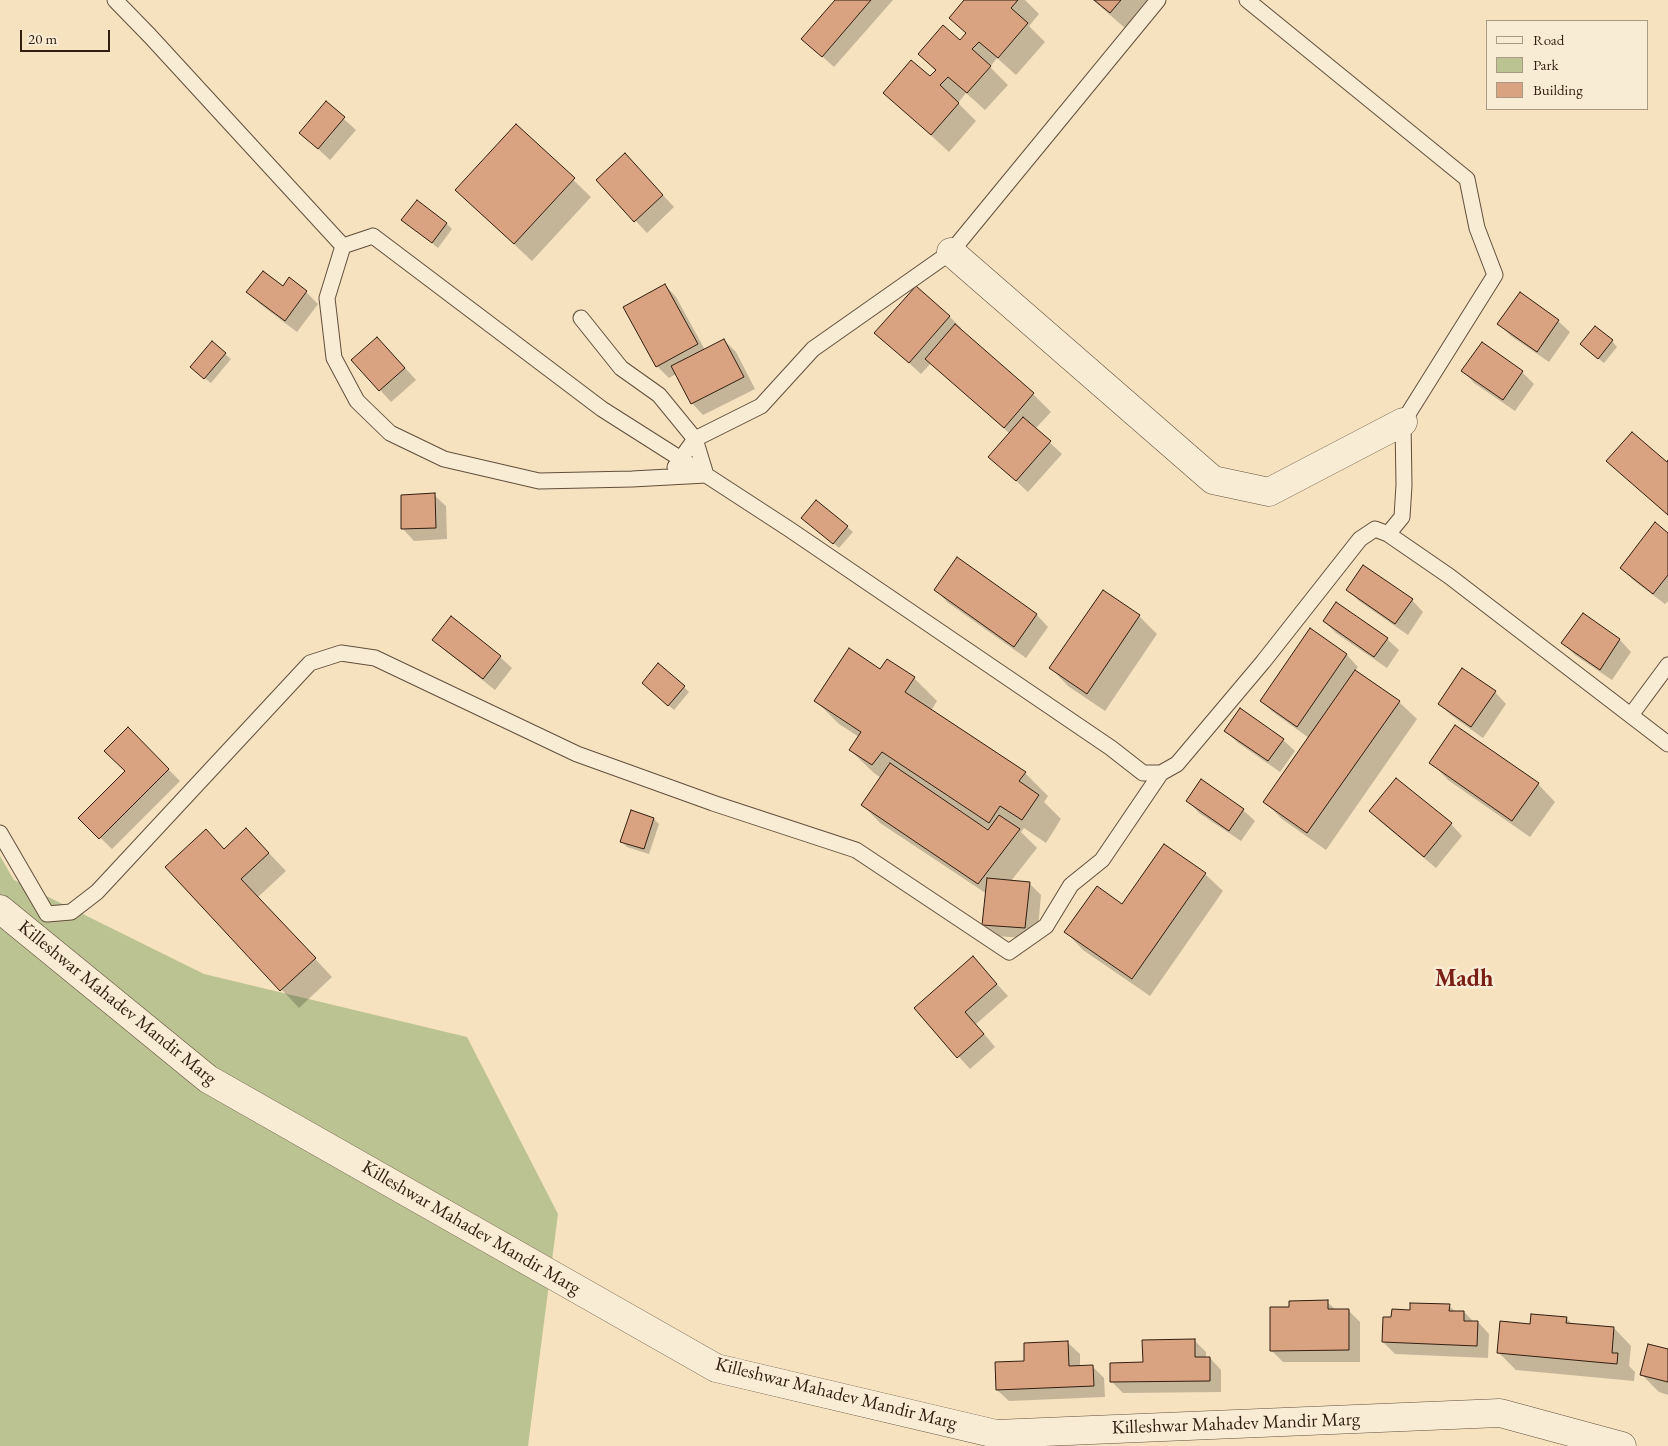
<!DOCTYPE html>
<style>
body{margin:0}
#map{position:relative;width:1668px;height:1446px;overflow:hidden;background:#f6e2bf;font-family:"EB Garamond",serif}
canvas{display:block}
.legend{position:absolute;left:1486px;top:20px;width:162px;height:90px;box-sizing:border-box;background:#f9ecd5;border:1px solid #a99a86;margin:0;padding:6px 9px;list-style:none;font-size:15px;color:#311e10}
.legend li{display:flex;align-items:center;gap:10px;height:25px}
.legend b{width:25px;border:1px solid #a99a86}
.scale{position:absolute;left:20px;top:30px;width:90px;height:22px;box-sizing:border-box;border:2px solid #311e10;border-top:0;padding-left:6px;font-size:15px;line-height:18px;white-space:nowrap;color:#311e10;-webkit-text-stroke:4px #f9ecd5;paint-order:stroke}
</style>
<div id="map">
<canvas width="1668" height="1446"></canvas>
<ul class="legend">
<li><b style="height:6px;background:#f9ecd5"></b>Road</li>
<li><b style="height:14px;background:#bcc392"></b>Park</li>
<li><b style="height:14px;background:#d9a280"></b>Building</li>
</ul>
<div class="scale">20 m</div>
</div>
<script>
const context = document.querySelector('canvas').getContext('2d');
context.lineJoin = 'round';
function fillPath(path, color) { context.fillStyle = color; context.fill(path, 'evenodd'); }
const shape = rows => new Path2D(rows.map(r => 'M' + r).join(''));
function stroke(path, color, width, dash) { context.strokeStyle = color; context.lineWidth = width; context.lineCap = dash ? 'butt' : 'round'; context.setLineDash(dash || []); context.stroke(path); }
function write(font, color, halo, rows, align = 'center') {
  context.font = font + ' "EB Garamond",serif'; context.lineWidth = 5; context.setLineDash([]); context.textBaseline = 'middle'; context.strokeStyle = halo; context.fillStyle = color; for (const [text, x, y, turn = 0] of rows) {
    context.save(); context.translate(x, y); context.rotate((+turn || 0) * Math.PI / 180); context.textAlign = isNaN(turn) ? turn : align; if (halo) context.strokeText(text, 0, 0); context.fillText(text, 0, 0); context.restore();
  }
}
const green = shape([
 [0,856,14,880,204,974,467,1037,558,1214,528,1446,0,1446]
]);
const shadow = shape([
 [837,0,893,0,834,67,815,50],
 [966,0,1025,0,1039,14,1029,26,1045,42,1016,75,997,58,990,67,1008,85,985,110,966,93,958,103,976,121,949,152,885,93,930,78,936,71,919,54,960,42,967,34,950,18],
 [1093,0,1165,0,1134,36],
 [326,103,356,130,330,160,301,133],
 [517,126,591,197,532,261,474,207],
 [637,167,674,207,647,233,598,180],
 [403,220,446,223,452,229,438,248],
 [289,279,306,292,318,304,297,332,260,304,248,292,283,288],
 [665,285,676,297,705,350,724,340,736,352,755,389,703,415,692,403,676,374,669,378,657,366,625,307],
 [916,287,950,317,961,328,960,330,1033,394,1051,412,1035,429,1062,454,1028,492,1002,468,1010,434,931,363,921,374,876,333],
 [1558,321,1570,332,1549,362,1511,336,1499,324],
 [1612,341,1617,347,1604,363,1587,350],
 [1482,344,1522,372,1534,384,1515,411,1474,383,1463,371],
 [389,350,416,380,391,402,353,360],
 [225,354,231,359,211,383,198,373],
 [434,495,446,506,447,539,414,541,403,529],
 [808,523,847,527,853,532,839,548],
 [1668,534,1668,601,1665,604,1633,580,1621,568],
 [958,559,1037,615,1048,627,1026,658,947,602,936,590],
 [1348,590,1412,600,1423,612,1408,635,1359,601],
 [1583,615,1620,640,1631,652,1612,680,1575,655,1563,643],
 [1139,616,1157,634,1105,711,1068,686,1051,668],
 [1324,621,1387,639,1399,650,1387,668,1336,633],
 [1311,630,1347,655,1358,667,1355,671,1399,702,1417,719,1326,850,1282,819,1265,802,1309,738,1273,712,1261,701],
 [434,640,500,657,512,668,495,690,446,651],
 [881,670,914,678,937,701,931,711,1025,773,1048,796,1044,802,1061,819,1046,843,1024,828,1021,832,1037,848,1011,881,1029,883,1041,895,1037,939,996,936,984,924,987,894,880,823,863,805,881,778,874,773,850,750,859,737,839,724,816,701],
 [980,824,990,830,988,832,979,826],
 [684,687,689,692,674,710,649,688],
 [1495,692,1506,704,1483,738,1451,715,1439,704],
 [128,729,180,781,112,849,80,818,126,771],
 [1226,731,1283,740,1295,751,1280,772,1237,742],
 [1431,762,1538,784,1555,802,1530,837,1448,780],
 [1188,801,1243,810,1255,821,1241,841,1199,813],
 [1370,811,1451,824,1462,836,1436,868,1382,823],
 [654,819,659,824,649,854,627,847,622,842],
 [1165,845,1205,874,1223,891,1150,996,1083,950,1066,932,1122,906],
 [264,848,286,871,258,897,332,977,299,1008,167,867,225,850],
 [984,970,1008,996,976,1024,995,1047,970,1069,915,1008],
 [1327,1302,1336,1310,1348,1310,1360,1322,1360,1362,1283,1362,1272,1351,1290,1308],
 [1449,1306,1456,1312,1464,1312,1474,1322,1478,1322,1489,1334,1488,1358,1395,1354,1383,1342,1392,1319,1411,1311],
 [1566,1318,1572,1324,1614,1328,1631,1346,1629,1366,1635,1372,1634,1381,1516,1370,1498,1352,1531,1325],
 [1194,1340,1206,1352,1206,1358,1210,1358,1221,1370,1221,1392,1123,1393,1112,1382,1144,1364],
 [1068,1343,1080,1354,1080,1367,1093,1367,1104,1378,1105,1397,1009,1401,997,1390,1025,1363],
 [1668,1351,1668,1395,1659,1392,1641,1374]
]);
const building = shape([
 [835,0,871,0,822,57,801,39,835,0],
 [964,0,1018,0,1011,8,1028,23,998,58,979,42,972,49,991,66,967,93,948,77,940,85,959,103,931,135,883,93,911,60,930,76,936,70,918,54,943,25,960,40,966,33,949,18,964,0],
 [1094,0,1121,0,1110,13,1094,0],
 [326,101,345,117,318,149,299,133,326,101],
 [516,124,575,178,514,244,455,190,516,124],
 [625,153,663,195,634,222,596,180,625,153],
 [417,200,447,223,432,243,401,220,417,200],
 [263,271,283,286,289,277,307,291,285,321,246,292,263,271],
 [665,284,698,344,656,367,623,307,665,284],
 [916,286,950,316,909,363,874,333,916,286],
 [1520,292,1559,320,1537,352,1497,324,1520,292],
 [955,324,1034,393,1004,428,925,359,955,324],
 [1595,326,1613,340,1598,359,1580,344,1595,326],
 [377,337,405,368,379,391,351,360,377,337],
 [724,339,744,377,691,404,671,366,724,339],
 [212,341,226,353,204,379,190,367,212,341],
 [1482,342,1523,371,1503,400,1461,371,1482,342],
 [1023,417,1051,441,1016,481,988,457,1023,417],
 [1632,432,1667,462,1668,460,1668,515,1606,461,1632,432],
 [435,493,436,528,401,529,401,495,435,493],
 [816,500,848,526,833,544,801,518,816,500],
 [1655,522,1668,533,1668,575,1653,594,1620,568,1655,522],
 [957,557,1037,614,1014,647,934,590,957,557],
 [1363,565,1413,599,1395,624,1346,590,1363,565],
 [1103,590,1140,615,1087,694,1049,668,1103,590],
 [1336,602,1388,638,1374,657,1323,621,1336,602],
 [1583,613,1620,639,1600,670,1561,643,1583,613],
 [451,616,501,656,483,679,432,640,451,616],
 [1310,628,1347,654,1297,727,1260,701,1310,628],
 [849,648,880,669,887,659,915,677,905,692,1026,772,1019,781,1039,795,1022,820,1000,806,989,823,882,752,872,765,849,750,861,732,814,701,849,648],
 [658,663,685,686,668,706,642,683,658,663],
 [1462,668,1496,691,1471,727,1438,704,1462,668],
 [1355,670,1400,701,1307,833,1263,802,1355,670],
 [1240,708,1284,739,1268,761,1224,731,1240,708],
 [1455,725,1539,783,1512,821,1429,763,1455,725],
 [128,727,169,769,99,839,78,818,125,771,104,751,128,727],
 [890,763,988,830,999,815,1020,829,978,884,861,805,890,763],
 [1396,778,1452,823,1424,857,1369,811,1396,778],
 [1201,779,1244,809,1229,831,1186,801,1201,779],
 [631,810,654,818,644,849,620,842,631,810],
 [246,828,269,853,241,879,316,958,280,991,165,867,206,829,224,849,246,828],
 [1164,844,1206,873,1132,979,1064,932,1097,886,1122,904,1164,844],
 [987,878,1030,882,1025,928,982,925,987,878],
 [973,956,997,984,965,1012,984,1034,957,1058,914,1008,973,956],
 [1328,1300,1328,1309,1349,1309,1349,1350,1270,1351,1270,1307,1289,1307,1289,1301,1328,1300],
 [1410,1303,1450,1304,1449,1311,1464,1311,1464,1321,1478,1321,1477,1346,1382,1342,1383,1317,1391,1317,1392,1309,1410,1310,1410,1303],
 [1531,1314,1567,1317,1566,1323,1614,1327,1612,1353,1618,1353,1617,1364,1497,1353,1500,1321,1530,1324,1531,1314],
 [1195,1339,1195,1357,1210,1357,1210,1381,1110,1382,1110,1363,1143,1362,1142,1340,1195,1339],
 [1068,1341,1069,1366,1093,1365,1094,1386,996,1390,995,1362,1024,1361,1024,1343,1068,1341],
 [1648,1344,1668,1349,1668,1382,1640,1375,1648,1344]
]);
const lane = shape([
 [115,0,150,36,343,246],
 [1247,0,1467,179,1477,228,1495,275,1403,422,1404,485,1402,517,1388,534],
 [373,236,602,409,706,475,632,479,539,481,444,459,390,433,357,401,334,358,327,298,343,246,373,236],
 [581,318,621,368,659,395,695,439,706,475,789,529,1111,748,1143,773,1161,773],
 [675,467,695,439,761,406,813,349,951,252,1158,0],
 [1631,715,1668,665],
 [0,833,47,914,71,912,97,892,310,663,341,653,375,658,577,754,713,803,856,850,1009,952,1046,926,1071,885,1102,860,1161,773,1177,764,1263,662,1360,539,1375,529,1388,534,1449,576,1668,744]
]);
const street = shape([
 [951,252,1213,480,1269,492,1403,422],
 [0,909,208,1079,716,1368,996,1434,1500,1413,1622,1446]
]);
const streetNames = [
 ["Killeshwar Mahadev Mandir Marg",117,1003,39],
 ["Killeshwar Mahadev Mandir Marg",471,1228,30],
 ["Killeshwar Mahadev Mandir Marg",836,1394,14],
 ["Killeshwar Mahadev Mandir Marg",1236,1424,-2]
];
const districtNames = [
 ["Madh",1464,979]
];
fillPath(green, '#bcc392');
fillPath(shadow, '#0003');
fillPath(building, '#d9a280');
stroke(building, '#311e10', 1);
stroke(lane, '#624f3c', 17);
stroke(street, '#624f3c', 29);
stroke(lane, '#f9ecd5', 15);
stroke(street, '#f9ecd5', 28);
write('19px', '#311e10', '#f9ecd5', streetNames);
write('bold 24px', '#7a1f14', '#f9ecd5', districtNames);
</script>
